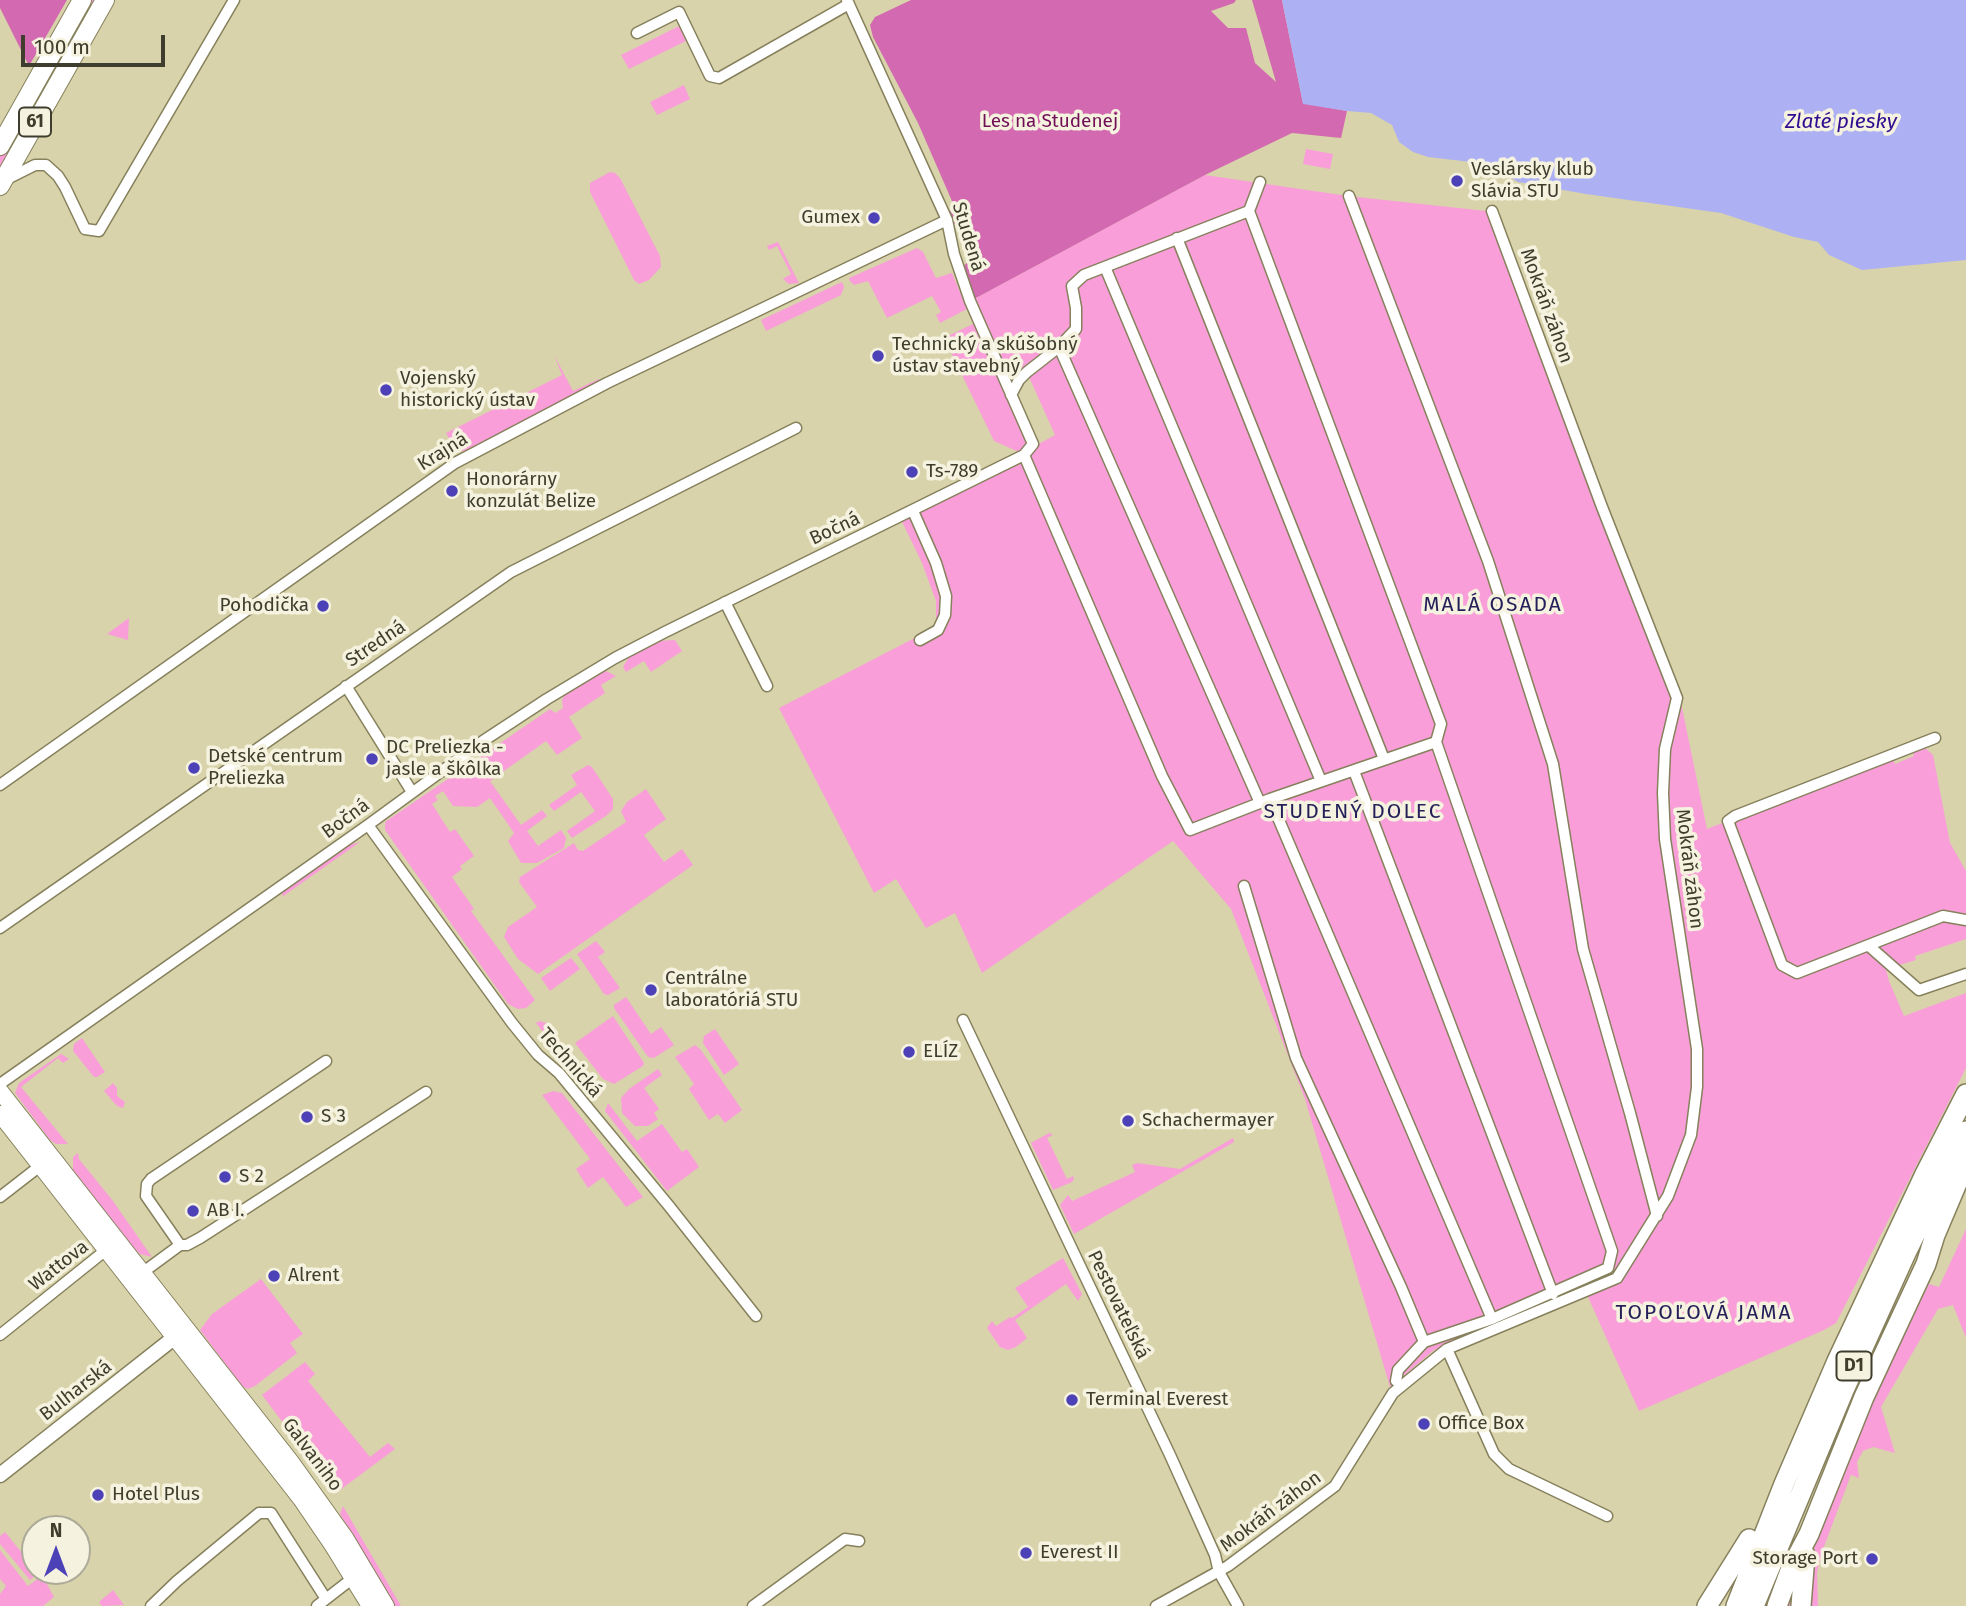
<!DOCTYPE html>
<meta charset="utf-8">
<style>
body{margin:0}
#map{position:relative;width:1966px;height:1606px;overflow:hidden;background:#d8d3ab;font-family:"Fira Sans",sans-serif}
canvas{display:block}
.north{position:absolute;left:21px;top:1515px;width:70px;height:70px;box-sizing:border-box;background:#f5f3df;border:2px solid #acaa98;border-radius:50%;rotate:0deg;font-size:19px;font-weight:700;line-height:28px;text-align:center;color:#3f3d2d}
.north::after{content:'';display:block;margin:auto;width:24px;height:32px;background:#4d41b8;clip-path:polygon(50% 0,100% 100%,50% 72%,0 100%)}
.scale{position:absolute;left:21px;top:35px;width:144px;height:32px;box-sizing:border-box;border:4px solid #3f3d2d;border-top:0;padding-left:9px;font-size:21px;line-height:24px;white-space:nowrap;color:#3f3d2d;-webkit-text-stroke:5px #f5f3df;paint-order:stroke}
</style>
<div id="map">
<canvas width="1966" height="1606"></canvas>
<div class="north">N</div>
<div class="scale">100 m</div>
</div>
<script>
const context = document.querySelector('canvas').getContext('2d');
context.lineJoin = 'round';
function fillPath(path, color) { context.fillStyle = color; context.fill(path, 'evenodd'); }
const shape = rows => new Path2D(rows.map(r => 'M' + r).join(''));
function stroke(path, color, width, dash) { context.strokeStyle = color; context.lineWidth = width; context.lineCap = dash ? 'butt' : 'round'; context.setLineDash(dash || []); context.stroke(path); }
function write(font, color, halo, rows, align = 'center') {
  context.font = font + ' "Fira Sans",sans-serif'; context.lineWidth = 7; context.setLineDash([]); context.textBaseline = 'middle'; context.strokeStyle = halo; context.fillStyle = color; for (const [text, x, y, turn = 0] of rows) {
    context.save(); context.translate(x, y); context.rotate((+turn || 0) * Math.PI / 180); context.textAlign = isNaN(turn) ? turn : align; if (halo) context.strokeText(text, 0, 0); context.fillText(text, 0, 0); context.restore();
  }
}
const green = shape([
 [87,0,99,0,0,176,0,155],
 [679,26,686,41,629,69,621,55],
 [684,85,690,99,657,115,650,102],
 [1306,149,1333,154,1330,169,1303,164],
 [610,172,615,173,620,178,660,256,661,267,649,280,639,284,634,280,590,192,590,183],
 [1205,175,1348,196,1486,211,1503,230,1680,698,1707,829,1892,757,1895,764,1914,756,1912,750,1923,746,1933,755,1950,843,1966,871,1966,939,1915,956,1916,960,1886,969,1889,981,1904,1016,1966,993,1966,1068,1836,1323,1824,1330,1639,1411,1584,1288,1434,1350,1390,1387,1305,1099,1231,909,1173,841,982,973,955,913,926,928,896,879,874,893,779,708,936,627,936,601,922,563,897,511,1019,452,994,441,944,338,975,323,1037,445,1055,435,1025,368,1010,384,974,299],
 [778,242,799,283,789,284,783,279,791,274,777,246,769,250,767,246],
 [917,248,923,252,936,278,952,273,967,309,940,323,936,315,941,312,932,296,887,318,868,281,854,285,850,281,849,278],
 [842,282,844,287,841,295,766,331,761,320],
 [554,355,573,391,599,379,600,382,465,451,456,450,446,433,562,375],
 [129,618,128,640,107,634],
 [675,640,682,651,651,672,644,661,626,672,623,667,631,653,656,641],
 [604,670,616,676,601,685,605,693,569,717,582,738,557,755,546,741,490,781,521,825,542,810,547,816,527,831,538,846,561,830,566,838,564,848,537,863,521,863,508,841,514,833,490,798,477,807,453,806,443,791,435,796,438,800,432,804,450,832,455,829,474,856,460,866,462,869,452,877,474,909,471,911,535,1000,526,1008,518,1009,508,1004,385,830,385,822,550,709,555,713,563,708,562,700,565,694],
 [588,765,592,767,613,799,613,809,606,816,572,838,567,831,595,811,581,792,554,811,549,805,577,785,571,775],
 [646,789,666,819,644,835,664,862,682,849,693,865,538,974,518,959,504,937,508,927,537,907,519,882,520,877,574,843,578,850,583,851,626,822,621,811,627,802],
 [360,842,282,897,283,890,342,847],
 [596,941,605,952,598,957,620,988,608,995,604,994,577,954],
 [571,958,580,969,550,991,541,978],
 [626,997,651,1034,661,1027,674,1045,654,1058,648,1057,614,1008,614,1005],
 [613,1016,644,1063,643,1066,614,1084,603,1079,575,1043],
 [540,1021,546,1023,602,1095,592,1095,536,1023],
 [715,1029,739,1064,724,1075,703,1043,704,1036],
 [82,1038,105,1072,97,1077,94,1077,73,1051,74,1044],
 [695,1045,701,1050,742,1110,725,1123,718,1114,709,1120,689,1089,694,1084,675,1057],
 [61,1054,69,1059,63,1063,58,1058,21,1087,68,1144,56,1144,50,1140,15,1093,19,1083],
 [658,1069,662,1075,644,1088,659,1109,654,1113,658,1119,648,1126,635,1126,622,1113,621,1098,629,1089],
 [113,1083,117,1088,117,1096,125,1102,123,1108,117,1106,104,1091],
 [553,1091,562,1093,643,1197,626,1207,603,1177,588,1188,576,1169,590,1159,542,1095],
 [608,1103,637,1141,662,1124,682,1152,687,1149,699,1167,667,1191,605,1111],
 [1049,1133,1053,1135,1047,1138,1067,1179,1073,1176,1074,1179,1072,1182,1053,1190,1031,1143],
 [1233,1138,1234,1142,1074,1234,1060,1205,1068,1195,1072,1201,1135,1172,1132,1165,1137,1163,1180,1169],
 [78,1153,79,1159,113,1201,152,1257,140,1254,132,1246,73,1170,73,1157],
 [1966,1229,1966,1338,1953,1305,1938,1309,1881,1407,1895,1453,1873,1447,1863,1451,1857,1462,1859,1478,1851,1475,1822,1552,1817,1573,1818,1606,1767,1606,1804,1593,1806,1570,1860,1426,1929,1284,1939,1287],
 [1063,1258,1082,1294,1078,1301,1066,1284,1015,1320,1027,1338,1016,1347,1008,1350,1000,1347,987,1328,992,1321,996,1326,1010,1317,1012,1318,1028,1307,1015,1288],
 [261,1279,303,1334,290,1343,297,1353,255,1386,248,1389,242,1386,200,1330,212,1314],
 [305,1362,315,1374,308,1381,370,1457,388,1443,395,1449,336,1493,262,1395],
 [343,1506,401,1606,394,1606,340,1514],
 [5,1532,47,1584,54,1597,43,1606,0,1606,0,1594,6,1586,0,1579,0,1550,28,1586,40,1577,37,1574,30,1580,0,1544,0,1536],
 [113,1590,124,1605,102,1606,99,1602]
]);
const forest = shape([
 [0,0,67,0,29,66,0,8],
 [911,0,1236,0,1234,3,1211,11,1228,28,1246,28,1255,63,1276,82,1252,0,1282,0,1303,103,1347,111,1341,138,1292,133,1205,175,974,299,963,267,974,255,961,237,949,212,955,208,918,123,873,37,870,25,875,17]
]);
const water = shape([
 [1282,0,1966,0,1966,260,1862,270,1829,255,1818,242,1794,237,1721,213,1586,194,1518,182,1488,164,1428,157,1413,152,1399,142,1392,125,1371,113,1347,111,1303,104]
]);
const minor = shape([
 [637,33,679,12,710,76,719,78,849,4],
 [5,180,35,165,46,165,58,176,65,187,85,229,99,231,234,0],
 [1349,196,1488,561,1553,764,1583,949,1630,1113,1657,1216],
 [1249,211,1441,724,1436,742,1612,1251,1608,1268,1492,1319,1424,1342,1398,1370,1396,1381],
 [1177,238,1384,759],
 [1105,267,1321,781],
 [1059,347,1260,803],
 [1011,395,1019,380,1027,372,1059,347,1076,329,1076,308,1072,286,1084,275,1249,211,1260,182],
 [1024,455,1162,776,1190,830,1270,799,1436,742],
 [913,511,936,563,946,596,945,615,938,630,920,640],
 [725,602,767,686],
 [346,686,412,792],
 [1935,738,1735,816,1728,821,1782,965,1797,973,1943,916,1966,920],
 [1354,771,1553,1294],
 [0,785,455,463,607,383,947,220],
 [1270,799,1492,1319],
 [368,825,512,1023,538,1055,559,1073,669,1206,756,1316],
 [1244,886,1296,1058,1401,1287,1424,1342],
 [0,928,511,572,796,428],
 [1869,946,1919,990,1966,974],
 [963,1020,1170,1455,1215,1555,1219,1572,1238,1606],
 [0,1084,368,825,483,741,547,699,615,658,665,632,1024,455,1033,444,970,301,954,254,947,220,847,0],
 [0,1197,40,1166],
 [180,1245,146,1196,147,1184,151,1179,326,1061],
 [142,1273,180,1245,187,1245,200,1238,426,1092],
 [0,1335,106,1250],
 [1447,1349,1494,1454,1509,1469,1607,1516],
 [151,1606,177,1581,259,1513,271,1513,326,1599],
 [317,1606,353,1578],
 [753,1606,845,1539,859,1541],
 [1156,1606,1228,1566,1335,1486,1393,1393,1447,1349,1617,1278,1668,1196,1691,1135,1697,1087,1697,1049,1665,839,1663,793,1665,749,1677,698,1602,507,1492,211]
]);
const tertiary = shape([
 [0,1475,175,1337]
]);
const secondary = shape([
 [0,1091,291,1462,346,1539,386,1606],
 [0,1114,301,1499,333,1546,370,1606]
]);
const primary = shape([
 [0,146,82,0],
 [0,186,105,0]
]);
const motorway = shape([
 [1707,1606,1749,1539],
 [1736,1606,1784,1484,1837,1361,1925,1174,1966,1094],
 [1754,1606,1844,1390,1906,1253,1966,1131],
 [1777,1606,1791,1568,1809,1534,1864,1397,1926,1264,1935,1235,1966,1162],
 [1801,1606,1805,1555]
]);
const markers = [
 [1457,181,7,"#4d41b8"],
 [874,218,7,"#4d41b8"],
 [878,356,7,"#4d41b8"],
 [386,390,7,"#4d41b8"],
 [912,472,7,"#4d41b8"],
 [452,491,7,"#4d41b8"],
 [323,606,7,"#4d41b8"],
 [372,759,7,"#4d41b8"],
 [194,768,7,"#4d41b8"],
 [651,990,7,"#4d41b8"],
 [909,1052,7,"#4d41b8"],
 [307,1117,7,"#4d41b8"],
 [1128,1121,7,"#4d41b8"],
 [225,1177,7,"#4d41b8"],
 [193,1211,7,"#4d41b8"],
 [274,1276,7,"#4d41b8"],
 [1072,1400,7,"#4d41b8"],
 [1424,1424,7,"#4d41b8"],
 [98,1495,7,"#4d41b8"],
 [1026,1553,7,"#4d41b8"],
 [1872,1559,7,"#4d41b8"]
];
const shields = [
 [35,122,32],
 [1854,1366,35]
];
const shieldNames = [
 ["61",35,122],
 ["D1",1854,1366]
];
const parkNames = [
 ["Les na Studenej",1050,122]
];
const poiNames = [
 ["Veslársky klub",1471,170],
 ["Slávia STU",1471,192],
 ["Gumex",860,218,"right"],
 ["Technický a skúšobný",892,345],
 ["ústav stavebný",892,367],
 ["Vojenský",400,379],
 ["historický ústav",400,401],
 ["Ts-789",926,472],
 ["Honorárny",466,480],
 ["konzulát Belize",466,502],
 ["Pohodička",309,606,"right"],
 ["DC Preliezka -",386,748],
 ["jasle a škôlka",386,770],
 ["Detské centrum",208,757],
 ["Preliezka",208,779],
 ["Centrálne",665,979],
 ["laboratóriá STU",665,1001],
 ["ELÍZ",923,1052],
 ["S 3",321,1117],
 ["Schachermayer",1142,1121],
 ["S 2",239,1177],
 ["AB I.",207,1211],
 ["Alrent",288,1276],
 ["Terminal Everest",1086,1400],
 ["Office Box",1438,1424],
 ["Hotel Plus",112,1495],
 ["Everest II",1040,1553],
 ["Storage Port",1858,1559,"right"]
];
const streetNames = [
 ["Studená",968,237,73],
 ["Mokráň záhon",1546,306,70],
 ["Krajná",443,452,-32],
 ["Bočná",835,529,-25],
 ["Stredná",376,644,-34],
 ["Bočná",346,819,-36],
 ["Mokráň záhon",1689,869,83],
 ["Technická",570,1063,49],
 ["Wattova",59,1266,-38],
 ["Pestovateľská",1118,1305,64],
 ["Bulharská",76,1391,-38],
 ["Galvaniho",312,1455,53],
 ["Mokráň záhon",1271,1512,-37]
];
const waterNames = [
 ["Zlaté piesky",1841,122]
];
const neighbourhoodNames = [
 ["MALÁ OSADA",1493,605],
 ["STUDENÝ DOLEC",1353,812],
 ["TOPOĽOVÁ JAMA",1704,1313]
];
fillPath(green, '#f99ed9');
fillPath(forest, '#d369b0');
fillPath(water, '#adb1f3');
stroke(minor, '#86815c', 13);
stroke(tertiary, '#86815c', 17);
stroke(secondary, '#86815c', 18);
stroke(primary, '#86815c', 20);
stroke(motorway, '#86815c', 22);
stroke(minor, '#fff', 10);
stroke(tertiary, '#fff', 14);
stroke(secondary, '#fff', 16);
stroke(primary, '#fff', 18);
stroke(motorway, '#fff', 19);
for (const [x, y, r, color] of markers) { const dot = new Path2D(); dot.arc(x, y, r, 0, 2 * Math.PI); context.fillStyle = color; context.fill(dot); stroke(dot, '#f5f3df', 2.5); }
for (const [x, y, w] of shields) { const box = new Path2D(); box.roundRect(x - w / 2, y - 14.5, w, 29, 5); context.fillStyle = '#f5f3df'; context.fill(box); stroke(box, '#3f3d2d', 2); }
write('bold 18px', '#3f3d2d', null, shieldNames);
write('19px', '#710e57', '#f5f3df', parkNames);
write('19px', '#3f3d2d', '#f5f3df', poiNames, 'left');
write('19px', '#3f3d2d', '#f5f3df', streetNames);
write('italic 21px', '#310e91', '#f5f3df', waterNames);
context.letterSpacing = '2px';
write('21px', '#241f59', '#f5f3df', neighbourhoodNames);
context.letterSpacing = '0px';
</script>
